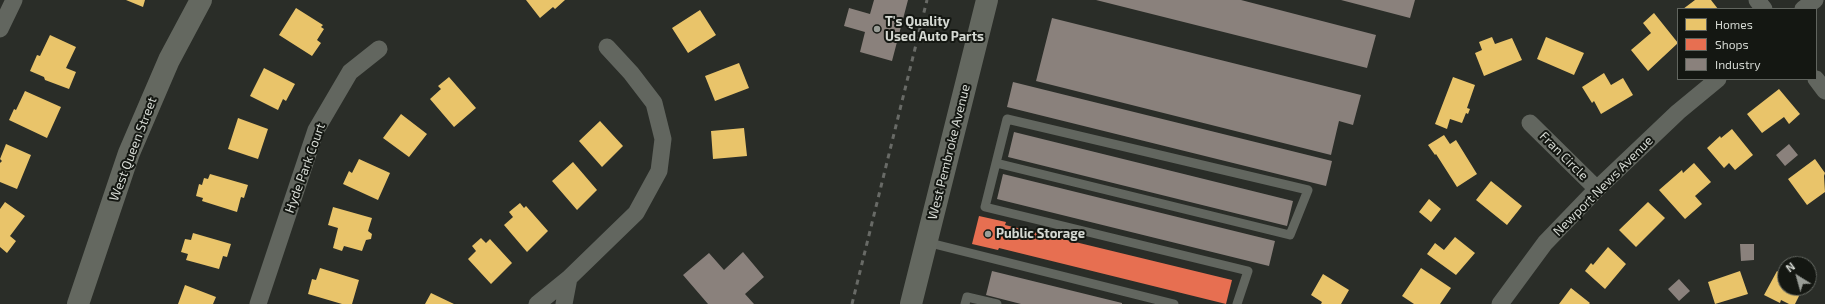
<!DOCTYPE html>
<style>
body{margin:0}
#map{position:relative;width:1825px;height:304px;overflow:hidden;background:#2a2d28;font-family:"Exo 2",sans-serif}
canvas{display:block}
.legend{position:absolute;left:1677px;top:8px;width:140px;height:72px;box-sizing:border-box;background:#141712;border:1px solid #61655f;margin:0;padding:5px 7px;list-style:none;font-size:12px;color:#d5d9d3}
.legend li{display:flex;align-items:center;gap:8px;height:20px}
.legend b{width:20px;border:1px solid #61655f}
.north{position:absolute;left:1777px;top:256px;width:40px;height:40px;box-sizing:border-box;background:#141712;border:1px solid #61655f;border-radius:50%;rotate:323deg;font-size:11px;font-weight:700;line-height:16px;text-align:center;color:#d5d9d3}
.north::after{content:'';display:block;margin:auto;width:14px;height:18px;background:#999d97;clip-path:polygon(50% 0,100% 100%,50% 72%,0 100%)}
</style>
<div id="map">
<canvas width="1825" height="304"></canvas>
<ul class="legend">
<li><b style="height:11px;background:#e9c46a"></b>Homes</li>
<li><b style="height:11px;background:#e76f51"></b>Shops</li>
<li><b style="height:11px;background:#8a817c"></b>Industry</li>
</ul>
<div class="north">N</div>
</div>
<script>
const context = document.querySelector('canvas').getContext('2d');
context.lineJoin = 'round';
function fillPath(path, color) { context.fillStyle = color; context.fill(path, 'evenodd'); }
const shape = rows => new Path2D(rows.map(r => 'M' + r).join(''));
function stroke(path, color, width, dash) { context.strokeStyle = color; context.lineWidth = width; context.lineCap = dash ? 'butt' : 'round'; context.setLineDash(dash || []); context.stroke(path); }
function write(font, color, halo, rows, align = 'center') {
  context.font = font + ' "Exo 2",sans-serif'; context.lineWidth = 4; context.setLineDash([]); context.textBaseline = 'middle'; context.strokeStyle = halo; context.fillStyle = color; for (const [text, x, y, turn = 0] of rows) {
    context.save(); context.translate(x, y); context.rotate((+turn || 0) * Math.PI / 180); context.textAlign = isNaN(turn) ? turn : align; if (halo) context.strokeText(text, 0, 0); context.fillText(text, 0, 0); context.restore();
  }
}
const homes = shape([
 [126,0,145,0,143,7],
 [526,0,565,0,555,9,553,7,540,18],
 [1695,0,1711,0,1718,9,1683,9],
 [296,8,323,25,321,27,324,29,317,40,321,43,312,56,279,35],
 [700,10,716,35,688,53,672,28],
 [1654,13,1678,43,1648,71,1631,50,1651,33,1643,23],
 [50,35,76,47,66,68,76,72,69,89,45,80,44,77,30,71,37,55,40,56],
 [1492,37,1495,44,1512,38,1522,60,1484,76,1475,53,1482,50,1479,42],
 [1546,37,1584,53,1574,75,1537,59],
 [739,63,749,88,715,101,705,76],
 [264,68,295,84,286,101,283,99,278,110,250,96],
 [1604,73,1611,85,1623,78,1633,95,1601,114,1594,101,1592,103,1582,87],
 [449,77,476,108,454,127,430,99,441,89,438,86],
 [1453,77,1475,85,1467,108,1470,109,1468,114,1466,113,1462,123,1450,119,1447,129,1435,124],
 [1779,89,1800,114,1789,124,1784,117,1762,133,1747,114],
 [25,91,61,107,47,138,9,120,14,109,16,110],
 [401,114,427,134,409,157,383,138],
 [238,118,268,129,258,159,228,149],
 [600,121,623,146,602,167,579,141],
 [744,128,747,156,713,159,711,131],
 [1732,129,1753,155,1735,170,1729,163,1724,168,1707,148,1720,136,1721,138],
 [1444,135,1450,144,1456,140,1477,174,1457,187,1436,154,1435,155,1428,145],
 [6,144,31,155,17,189,0,182,0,163,2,161,0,159],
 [359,159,390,173,378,200,343,184,349,171,352,173],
 [1815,159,1825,173,1824,176,1825,192,1807,205,1788,179],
 [573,162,597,190,577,210,552,181],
 [1694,163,1711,182,1695,196,1702,204,1685,219,1659,190,1682,170,1683,173],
 [210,174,248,185,244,198,241,197,237,212,202,201,203,198,196,196,199,184,202,185,204,178,208,179],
 [1491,181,1522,206,1507,225,1476,200],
 [1429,199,1441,209,1431,222,1419,212],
 [5,202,25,216,10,236,16,241,7,253,0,247,0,209],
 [1648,202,1665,218,1636,247,1619,230],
 [520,203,524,208,526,206,548,231,527,252,504,225,513,217,509,212],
 [333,207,372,218,368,231,372,234,371,239,366,240,362,251,344,246,342,251,333,248,338,228,328,225],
 [193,233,231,244,227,257,223,256,219,269,186,260,188,254,181,252,185,239,191,240],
 [1455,237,1475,253,1456,275,1427,254,1435,243,1444,250],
 [481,238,486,243,490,239,512,263,491,284,468,259,476,251,472,246],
 [1608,247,1626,264,1605,289,1585,271,1591,263,1593,265],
 [320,268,359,280,352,304,342,304,308,294,312,279,316,280],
 [1421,268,1451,288,1440,304,1414,304,1402,296],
 [1740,271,1748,294,1715,304,1708,282],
 [1777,271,1785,275,1785,288,1803,288,1795,304,1789,304,1781,300,1780,303,1764,295],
 [1323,274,1349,290,1341,304,1321,304,1322,302,1311,295],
 [185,285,216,297,213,304,178,304],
 [1571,288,1590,303,1589,304,1559,304],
 [431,293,454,304,425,304]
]);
const shops = shape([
 [979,216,1006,222,1005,225,1232,280,1226,304,999,248,998,250,972,244]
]);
const industry = shape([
 [874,0,908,0,892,61,860,52,865,32,844,26,849,8,870,14],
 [1096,0,1241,0,1376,35,1367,68],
 [1341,0,1415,0,1410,18],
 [1052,18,1361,95,1353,125,1339,121,1331,155,1036,81],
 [1013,82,1332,161,1326,186,1007,107],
 [1014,132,1293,201,1287,226,1008,157],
 [1789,144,1798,155,1785,166,1776,155],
 [1003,174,1275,241,1269,266,997,199],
 [1740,244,1754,244,1754,260,1741,261],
 [743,252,764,277,745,294,754,304,708,304,683,275,709,253,724,270],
 [992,271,1122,303,1122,304,1021,304,986,295],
 [1679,279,1690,291,1679,301,1668,289]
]);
const lane = shape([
 [996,163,1290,235,1308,190,1007,119,985,207,1248,271,1237,304],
 [926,242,1174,304],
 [965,304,967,297,997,304]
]);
const street = shape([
 [1757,0,1764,9],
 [1803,9,1815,0],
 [0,29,14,0],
 [1816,79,1825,91],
 [1530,123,1597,189],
 [258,304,316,130,350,72,379,49],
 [537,304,569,278,636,213,659,171,663,139,654,103,631,73,607,47],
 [564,304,569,278],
 [1500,304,1545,243,1597,189,1678,112,1718,79]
]);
const secondary = shape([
 [78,304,129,153,169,60,201,0],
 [911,304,987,0]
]);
const rail = shape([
 [852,304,927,0]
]);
const markers = [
 [877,29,4,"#999d97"],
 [988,234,4,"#999d97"]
];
const poiNames = [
 ["T's Quality",885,22],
 ["Used Auto Parts",885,37],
 ["Public Storage",996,234]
];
const streetNames = [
 ["West Queen Street",133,149,-69],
 ["West Pembroke Avenue",949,152,-76],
 ["Fran Circle",1564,156,45],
 ["Hyde Park Court",305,168,-70],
 ["Newport News Avenue",1603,186,-45]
];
fillPath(homes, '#e9c46a');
fillPath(shops, '#e76f51');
fillPath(industry, '#8a817c');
stroke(lane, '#62665f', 9);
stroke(street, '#62665f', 17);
stroke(secondary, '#646860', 22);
stroke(rail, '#686a66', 3, [5, 5]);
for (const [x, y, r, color] of markers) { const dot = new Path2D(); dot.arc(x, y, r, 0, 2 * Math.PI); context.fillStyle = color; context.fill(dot); stroke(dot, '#141712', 1.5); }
write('bold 13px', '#d5d9d3', '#141712', poiNames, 'left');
write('13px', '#d5d9d3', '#141712', streetNames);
</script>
